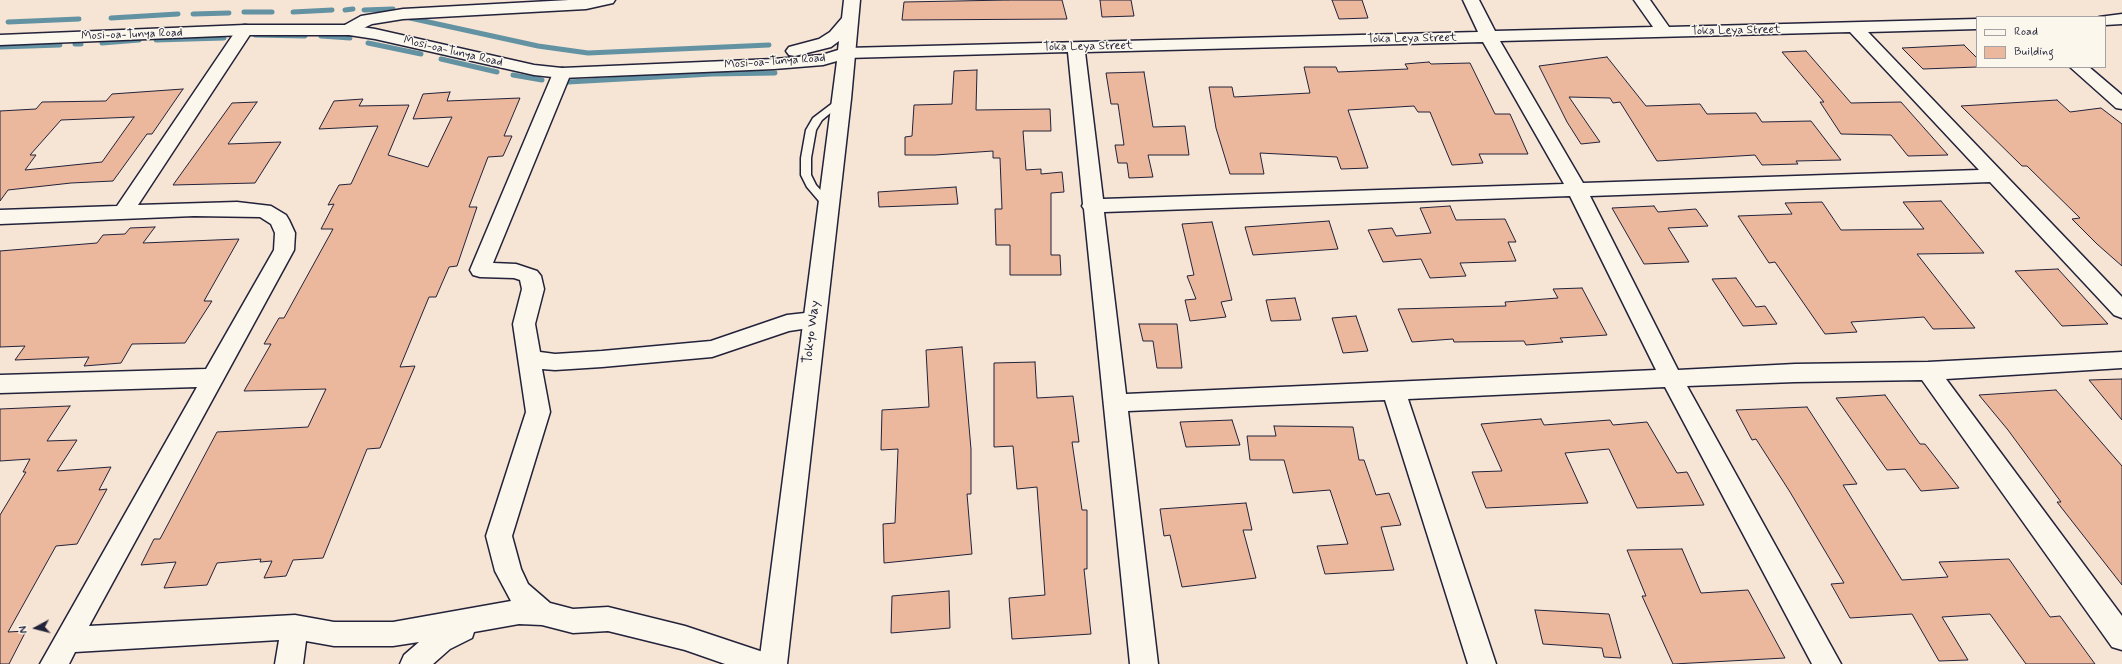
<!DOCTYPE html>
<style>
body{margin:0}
#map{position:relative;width:2122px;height:664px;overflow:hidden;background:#f6e4d4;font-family:Mynerve,sans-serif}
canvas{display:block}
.legend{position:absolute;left:1976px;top:16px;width:130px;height:52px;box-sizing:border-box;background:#fbf7ec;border:1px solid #a4a2a5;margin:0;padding:5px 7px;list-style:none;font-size:12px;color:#22223b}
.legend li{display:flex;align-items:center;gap:8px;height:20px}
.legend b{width:20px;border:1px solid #a4a2a5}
.north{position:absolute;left:16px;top:608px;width:40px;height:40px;-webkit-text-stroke:3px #fbf7ec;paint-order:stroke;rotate:263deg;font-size:11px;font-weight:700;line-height:16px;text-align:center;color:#22223b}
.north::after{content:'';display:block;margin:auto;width:14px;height:18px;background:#22223b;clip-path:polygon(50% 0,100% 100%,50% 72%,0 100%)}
</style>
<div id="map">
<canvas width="2122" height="664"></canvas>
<ul class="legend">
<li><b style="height:5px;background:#fbf7ec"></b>Road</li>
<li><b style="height:11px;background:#ebb89d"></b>Building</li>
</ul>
<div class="north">N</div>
</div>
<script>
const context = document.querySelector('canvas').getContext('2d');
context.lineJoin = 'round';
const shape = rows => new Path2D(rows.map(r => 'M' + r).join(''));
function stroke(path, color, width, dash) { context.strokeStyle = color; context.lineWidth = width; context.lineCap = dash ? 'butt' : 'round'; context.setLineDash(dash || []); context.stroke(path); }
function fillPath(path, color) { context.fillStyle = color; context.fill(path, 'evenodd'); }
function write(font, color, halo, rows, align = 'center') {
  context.font = font + ' Mynerve,sans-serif'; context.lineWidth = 3; context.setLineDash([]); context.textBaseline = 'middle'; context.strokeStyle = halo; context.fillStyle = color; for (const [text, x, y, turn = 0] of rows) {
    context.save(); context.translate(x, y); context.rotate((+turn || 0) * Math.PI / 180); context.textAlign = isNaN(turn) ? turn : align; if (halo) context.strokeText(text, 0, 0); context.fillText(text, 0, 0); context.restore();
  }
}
const stream = shape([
 [345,10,353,9],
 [364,10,393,9],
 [244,12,272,12],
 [293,12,332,10],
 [193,14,229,13],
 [111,18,178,14],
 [410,18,538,46,588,53,769,45],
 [8,22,79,19],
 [255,35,305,36],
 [321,36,350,38],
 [156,40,224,38],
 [102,43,139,40],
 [368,43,421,54],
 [75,44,81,44],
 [0,47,60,45],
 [441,59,497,72],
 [513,75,542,80],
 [568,82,712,74,775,73]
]);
const building = shape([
 [1008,0,1062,0,1067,19,902,20,904,2,1008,0],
 [1100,0,1131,0,1134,16,1102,17,1100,0],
 [1332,0,1362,0,1368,18,1339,19,1332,0],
 [1964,45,1977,58,1977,67,1923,69,1902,48,1964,45],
 [1806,51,1851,103,1901,102,1948,155,1908,156,1891,135,1841,134,1820,102,1824,102,1782,52,1806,51],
 [1607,57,1646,106,1700,104,1707,114,1756,113,1762,122,1811,121,1841,160,1796,161,1798,164,1762,165,1755,155,1657,161,1620,102,1613,103,1610,98,1569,97,1600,142,1581,144,1567,122,1539,66,1607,57],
 [1429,62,1431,64,1470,63,1495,114,1510,114,1528,154,1479,154,1483,163,1452,165,1430,112,1418,112,1414,106,1348,110,1368,168,1341,169,1337,157,1260,153,1264,174,1230,174,1216,128,1209,87,1232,87,1234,97,1310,93,1304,67,1336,67,1338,72,1408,69,1405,64,1429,62],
 [977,70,976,110,1050,109,1051,131,1023,131,1026,170,1041,169,1041,174,1062,172,1064,192,1051,193,1051,255,1060,255,1061,275,1010,275,1010,245,996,245,995,209,1002,209,1000,158,993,158,993,151,935,155,905,155,905,137,912,136,914,105,952,104,954,71,977,70],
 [1144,72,1153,127,1185,126,1189,155,1148,155,1153,177,1129,178,1127,163,1118,163,1115,145,1124,145,1118,104,1111,104,1106,73,1144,72],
 [183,89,152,134,147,134,113,181,71,183,8,190,0,201,0,111,36,109,42,102,106,101,112,94,183,89],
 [134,117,102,162,25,170,36,155,30,155,61,120,134,117],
 [450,92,447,101,520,98,504,136,512,136,503,156,488,157,469,207,477,207,457,266,449,267,436,297,429,297,400,367,415,366,380,448,367,449,323,558,293,560,286,576,264,578,272,561,260,562,261,559,217,563,207,585,164,588,176,562,141,565,154,539,160,539,217,432,308,427,326,389,244,391,271,344,264,344,279,318,284,318,333,229,321,229,334,204,328,205,339,185,351,184,378,126,319,129,334,101,363,99,359,106,409,105,388,155,428,167,452,117,413,119,423,94,450,92],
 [2057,100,2070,112,2101,108,2122,124,2122,266,2097,244,2072,219,2080,218,2027,166,2022,166,1961,106,2057,100],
 [257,102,228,144,281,142,255,183,173,185,232,103,257,102],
 [956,187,958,204,879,207,878,192,956,187],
 [1941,201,1984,253,1917,254,1975,328,1933,329,1924,317,1851,322,1857,332,1825,334,1775,262,1769,263,1738,216,1792,214,1785,203,1822,202,1841,230,1924,229,1903,202,1941,201],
 [1450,206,1456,220,1505,219,1516,242,1508,242,1516,261,1460,263,1466,276,1430,278,1421,259,1383,262,1368,230,1392,228,1396,236,1431,233,1420,208,1450,206],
 [1654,206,1658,212,1696,209,1708,226,1668,228,1689,262,1644,264,1612,208,1654,206],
 [1329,221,1338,249,1253,255,1245,227,1329,221],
 [1212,222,1232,300,1221,302,1226,317,1190,321,1185,300,1196,299,1187,276,1194,275,1182,224,1212,222],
 [155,227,143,243,239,239,204,301,212,301,185,343,132,344,121,363,84,366,89,357,15,360,25,346,0,347,0,251,97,243,103,235,125,234,130,228,155,227],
 [2058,269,2108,324,2062,326,2015,271,2058,269],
 [1736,278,1756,307,1765,306,1777,324,1743,326,1712,279,1736,278],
 [1582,288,1607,335,1560,338,1563,342,1526,345,1524,341,1454,342,1453,339,1412,342,1398,309,1506,306,1505,302,1558,298,1553,289,1582,288],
 [1295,298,1301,320,1271,321,1266,300,1295,298],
 [1356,316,1368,351,1343,353,1332,318,1356,316],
 [1139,324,1177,324,1182,368,1157,368,1153,341,1143,341,1139,324],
 [962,347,971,449,971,494,967,494,972,554,884,563,883,524,895,523,898,449,881,450,882,410,929,407,926,350,962,347],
 [1035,362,1037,398,1073,396,1079,442,1072,442,1082,510,1087,510,1087,569,1084,569,1091,634,1012,639,1009,598,1045,595,1037,487,1017,489,1013,446,994,447,994,363,1035,362],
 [2122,379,2122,420,2089,380,2122,379],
 [2056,390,2122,466,2122,585,2057,502,2061,502,2008,430,1979,395,2056,390],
 [1885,395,1920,444,1925,444,1959,488,1921,491,1905,469,1887,470,1836,398,1885,395],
 [70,406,47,441,77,440,57,471,111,467,99,490,107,489,77,544,56,546,8,632,26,631,9,664,0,664,0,515,26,472,23,472,30,459,0,461,0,409,70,406],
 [1807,407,1857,484,1843,485,1902,580,1948,577,1939,562,2009,559,2050,617,2060,616,2095,664,2026,664,1990,614,1942,617,1968,660,1939,661,1912,614,1850,618,1831,584,1844,583,1790,492,1756,439,1752,440,1736,410,1807,407],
 [1541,419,1544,425,1610,420,1613,425,1647,422,1677,473,1687,472,1704,505,1637,508,1609,449,1565,453,1588,503,1486,508,1472,472,1502,471,1481,424,1541,419],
 [1232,420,1240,445,1186,447,1180,422,1232,420],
 [1274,426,1353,427,1359,460,1364,460,1376,495,1389,493,1401,525,1381,527,1394,570,1325,574,1317,546,1348,544,1330,490,1293,493,1284,460,1250,460,1247,436,1276,436,1274,426],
 [1246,503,1252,530,1243,530,1256,578,1182,587,1170,535,1164,536,1160,509,1246,503],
 [1682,549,1701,593,1748,590,1785,658,1673,664,1642,596,1646,596,1627,550,1682,549],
 [949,591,950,628,891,633,892,596,949,591],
 [1535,610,1609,614,1621,658,1604,657,1602,648,1543,644,1535,610]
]);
const lane = shape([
 [842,96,847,99,845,101,822,120,816,130,811,158,811,175,816,185,833,204,828,208,824,207,807,187,801,175,801,158,806,130,813,118,842,96]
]);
const street = shape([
 [569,0,615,0,613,3,586,9,403,19,372,24,349,35,343,34,341,30,343,26,361,16,403,9,569,0],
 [1463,0,1479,0,1495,31,1653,27,1634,0,1650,0,1669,27,1977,19,1977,29,1868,32,2122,297,2122,318,2114,315,1990,182,1590,196,1678,370,1795,364,1928,362,2122,352,2122,368,1946,379,2122,616,2122,650,2112,647,1922,380,1795,382,1687,386,1841,664,1812,664,1665,387,1408,399,1496,664,1468,664,1385,400,1128,411,1158,664,1130,664,1084,209,1082,206,1083,204,1068,52,846,58,840,57,837,53,840,49,846,48,1478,32,1463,0],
 [1850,32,1979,170,1583,183,1500,41,1850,32],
 [1483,42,1564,184,1103,199,1085,52,1483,42],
 [1570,196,1656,370,1126,394,1104,212,1570,196],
 [2122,14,2122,24,2105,25,2105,17,2099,17,2122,14],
 [245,25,251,26,253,30,138,205,237,202,271,206,286,215,289,220,295,233,294,250,89,626,295,615,334,622,393,622,511,601,495,571,486,536,526,412,513,324,522,289,520,280,514,278,480,277,473,275,470,270,553,73,556,69,562,68,568,69,571,73,493,263,516,264,537,271,541,276,544,289,535,324,540,352,555,354,602,351,711,341,787,315,814,312,822,314,825,320,822,326,789,331,712,357,602,367,555,370,542,369,550,412,512,536,521,569,528,584,550,603,573,609,608,607,685,626,772,655,776,664,725,664,685,650,608,631,573,633,542,625,519,624,474,632,472,638,450,649,433,664,400,664,404,655,419,642,393,646,334,646,306,641,303,664,275,664,279,640,75,652,69,664,40,664,197,387,0,393,0,375,206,369,274,250,275,233,271,224,260,217,194,216,0,224,0,210,117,206,239,26,245,25],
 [2070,67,2089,67,2122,95,2122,109,2116,108,2070,67]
]);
const secondary = shape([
 [844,0,860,0,851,99,787,664,759,664,837,61,823,65,774,69,562,78,534,75,375,39,349,35,245,35,0,45,0,35,245,25,349,25,375,29,534,65,562,68,774,59,822,55,838,50,839,41,831,47,795,56,789,55,786,51,789,47,819,39,830,32,842,18,844,0]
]);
const farStreetnames = [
 ["Toka Leya Street",1736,31,-1],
 ["Mosi-oa-Tunya Road",132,35,-2],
 ["Toka Leya Street",1412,39,-1],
 ["Toka Leya Street",1088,47,-1],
 ["Mosi-oa-Tunya Road",453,52,13],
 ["Mosi-oa-Tunya Road",775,62,-4]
];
const streetNames = [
 ["Tokyo Way",812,332,-83]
];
stroke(stream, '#6393a3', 5);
fillPath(building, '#ebb89d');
stroke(building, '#22223b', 1);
stroke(lane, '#22223b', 3);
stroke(street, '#22223b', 3);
stroke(secondary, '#22223b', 3);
fillPath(lane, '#fbf7ec');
fillPath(street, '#fbf7ec');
fillPath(secondary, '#fbf7ec');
write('12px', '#22223b', '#fbf7ec', farStreetnames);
write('14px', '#22223b', '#fbf7ec', streetNames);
</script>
